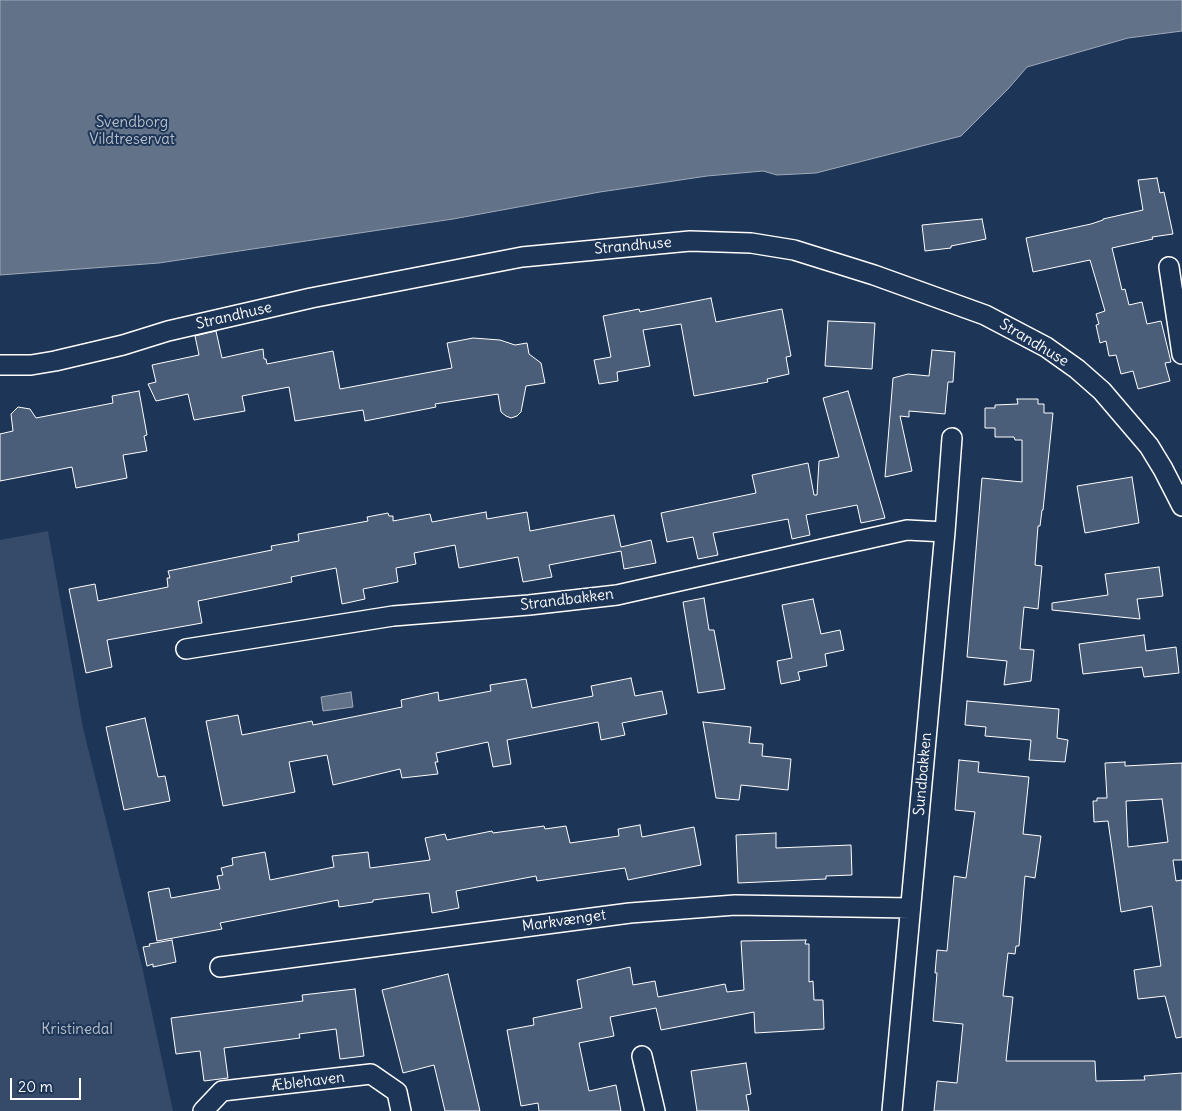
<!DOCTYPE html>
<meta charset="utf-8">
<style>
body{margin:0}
#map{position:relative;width:1182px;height:1111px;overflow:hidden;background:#1d3557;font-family:Delius,sans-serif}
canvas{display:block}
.scale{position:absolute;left:10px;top:1078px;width:71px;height:22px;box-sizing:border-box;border:2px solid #fff;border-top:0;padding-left:6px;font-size:15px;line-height:18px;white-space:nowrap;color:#fff;-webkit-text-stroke:4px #1d3557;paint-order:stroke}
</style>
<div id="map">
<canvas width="1182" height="1111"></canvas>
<div class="scale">20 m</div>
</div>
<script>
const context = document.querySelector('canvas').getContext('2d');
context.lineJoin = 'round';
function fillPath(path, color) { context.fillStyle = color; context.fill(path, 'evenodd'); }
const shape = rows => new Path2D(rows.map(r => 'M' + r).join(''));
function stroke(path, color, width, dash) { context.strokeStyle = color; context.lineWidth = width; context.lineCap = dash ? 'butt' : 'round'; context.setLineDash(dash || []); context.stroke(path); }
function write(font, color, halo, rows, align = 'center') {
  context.font = font + ' Delius,sans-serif'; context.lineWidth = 4; context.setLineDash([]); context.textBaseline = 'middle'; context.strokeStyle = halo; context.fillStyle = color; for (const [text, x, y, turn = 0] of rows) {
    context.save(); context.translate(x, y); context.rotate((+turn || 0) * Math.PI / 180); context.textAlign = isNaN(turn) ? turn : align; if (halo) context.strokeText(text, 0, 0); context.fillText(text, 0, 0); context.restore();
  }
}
const green = shape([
 [48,531,83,728,141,962,173,1111,0,1111,0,540]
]);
const water = shape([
 [0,0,1182,0,1182,31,1128,38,1027,67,1008,89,961,136,816,173,777,175,763,171,707,176,600,192,453,219,159,263,0,275,0,0],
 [351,692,353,707,323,711,321,697,351,692]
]);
const building = shape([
 [1157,178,1160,193,1164,192,1173,234,1152,237,1153,239,1112,248,1122,290,1125,289,1129,305,1142,302,1147,324,1161,321,1171,362,1165,363,1170,381,1138,389,1133,371,1121,374,1116,355,1109,356,1106,341,1100,343,1096,325,1099,324,1096,314,1105,311,1090,260,1033,272,1026,238,1091,224,1103,220,1103,219,1143,210,1138,180,1157,178],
 [982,219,986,239,951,246,951,248,925,251,922,225,982,219],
 [711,298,716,322,782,309,791,356,786,357,789,374,767,379,768,382,694,396,681,324,643,330,650,366,617,372,618,381,599,384,594,360,611,357,603,316,639,309,640,312,711,298],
 [828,321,875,323,872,369,825,366,828,321],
 [216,331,222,358,263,349,264,359,266,359,267,364,333,351,340,389,452,368,447,343,473,338,500,340,515,345,527,343,529,354,541,363,545,383,526,386,521,412,517,416,511,418,506,416,501,412,498,394,435,404,436,407,365,421,363,410,295,421,289,387,242,396,245,411,194,420,188,394,156,401,148,384,156,382,152,365,199,355,195,336,216,331],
 [932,350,955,352,953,382,948,382,945,414,909,411,909,417,900,416,912,471,885,477,893,378,908,374,929,376,932,350],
 [139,391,147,435,144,436,147,451,123,455,127,478,76,488,72,467,0,481,0,434,13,431,11,414,18,407,30,409,36,418,113,403,112,396,139,391],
 [848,391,885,518,861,523,857,505,806,515,810,535,792,539,788,519,713,533,718,555,698,559,693,537,667,542,661,513,756,493,752,475,808,463,814,495,817,495,819,461,839,457,823,398,848,391],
 [1017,399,1038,399,1038,404,1044,404,1044,413,1053,413,1043,510,1042,510,1040,526,1038,526,1035,565,1042,566,1038,609,1024,607,1020,649,1034,650,1031,681,1004,685,1007,661,967,657,982,478,1022,482,1022,440,1015,440,1014,437,995,437,995,428,985,428,985,408,995,408,995,405,1018,404,1017,399],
 [1132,477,1139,523,1085,533,1077,486,1132,477],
 [486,512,487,519,527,512,530,531,614,515,621,547,651,540,656,563,624,569,621,551,549,565,552,577,523,582,518,557,459,568,455,545,414,553,416,564,396,568,398,582,363,589,365,599,342,604,336,568,291,577,292,582,198,601,202,623,107,640,112,667,86,673,69,589,95,584,98,601,168,587,167,578,170,578,168,571,272,550,271,546,299,541,298,534,368,521,367,517,388,513,389,516,393,516,393,521,430,514,432,522,486,512],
 [1159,567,1163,596,1137,599,1140,619,1052,610,1052,603,1108,595,1105,574,1159,567],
 [704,598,709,630,714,630,725,689,698,693,683,602,704,598],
 [813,599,821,634,840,630,844,650,825,654,827,666,798,672,800,680,781,684,777,661,792,658,782,605,813,599],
 [1144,635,1146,651,1176,647,1179,673,1144,677,1142,667,1083,674,1079,644,1144,635],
 [631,678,635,696,662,691,667,714,622,723,625,735,601,740,598,722,507,740,511,764,493,767,488,742,436,753,438,762,435,762,438,774,402,778,400,769,333,785,327,755,289,762,295,792,223,806,206,721,238,715,242,735,312,721,313,725,402,707,401,700,438,692,439,701,491,691,490,685,526,679,532,708,593,696,591,686,631,678],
 [967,701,1059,709,1057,738,1068,740,1065,762,1029,760,1031,740,985,736,986,727,965,725,967,701],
 [145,718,158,777,165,776,170,801,124,810,106,727,145,718],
 [703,722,751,727,749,743,763,744,762,756,791,759,788,790,741,785,739,800,716,798,703,722],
 [959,760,979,762,978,772,1029,777,1023,834,1041,836,1035,878,1025,876,1019,946,1016,946,1015,954,1008,953,1003,996,1013,997,1006,1061,1095,1061,1096,1081,1145,1080,1144,1076,1182,1073,1182,1111,934,1111,937,1081,957,1083,963,1024,933,1021,937,973,935,973,937,950,947,951,954,876,966,878,975,812,955,810,959,760],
 [1125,762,1125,766,1182,763,1182,860,1173,860,1176,881,1182,880,1182,1037,1176,1038,1165,996,1138,999,1134,970,1161,966,1152,906,1121,912,1108,821,1094,822,1093,801,1097,801,1097,798,1107,798,1105,763,1125,762],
 [1162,799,1168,842,1128,847,1126,801,1162,799],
 [640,825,642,837,694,827,701,865,628,880,625,868,537,881,536,876,456,891,459,908,432,913,429,893,373,900,373,902,339,907,338,900,220,923,222,929,157,941,148,892,169,888,171,898,220,889,217,876,223,875,221,868,233,865,232,858,265,852,270,880,334,867,332,856,368,852,370,868,430,860,425,838,445,834,447,840,492,831,493,833,544,826,545,829,566,826,570,843,619,836,618,829,640,825],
 [776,833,776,848,851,845,852,875,826,876,826,879,738,883,736,835,776,833],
 [172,940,176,962,153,967,153,964,147,966,143,947,150,946,149,944,172,940],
 [806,940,805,944,809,944,809,982,813,981,814,1000,823,1000,824,1029,755,1033,754,1012,661,1030,656,1008,610,1017,614,1036,579,1043,589,1091,616,1085,621,1111,539,1111,538,1103,521,1106,507,1030,534,1025,533,1018,582,1008,577,980,630,967,633,985,655,981,658,997,725,984,727,992,744,990,741,941,806,940],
 [448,974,480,1111,445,1111,434,1065,403,1073,382,990,448,974],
 [355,989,364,1056,340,1059,336,1029,299,1034,300,1038,224,1048,228,1078,204,1081,200,1051,176,1054,171,1018,303,1001,302,995,355,989],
 [746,1063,751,1094,746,1095,749,1111,697,1111,691,1071,746,1063]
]);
const minor = shape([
 [1169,267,1182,354],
 [0,365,31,365,55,361,123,345,168,331,311,298,522,257,690,241,751,243,794,250,874,275,985,315,1046,347,1077,369,1102,391,1149,446,1163,469,1182,506],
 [186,649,393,616,529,605,617,595,907,530,945,532],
 [220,967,630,913,735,905,910,908],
 [642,1056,655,1111],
 [203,1111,222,1091,371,1074,397,1092,401,1111],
 [892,1111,945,532,952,438]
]);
const parkNames = [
 ["Svendborg",132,123],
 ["Vildtreservat",132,140],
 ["Kristinedal",77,1030]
];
const streetNames = [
 ["Strandhuse",633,246,-5],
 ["Strandhuse",234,316,-13],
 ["Strandhuse",1034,343,31],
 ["Strandbakken",567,600,-7],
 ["Sundbakken",923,774,-85],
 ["Markvænget",564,921,-8],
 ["Æblehaven",308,1082,-7]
];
fillPath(green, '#364b69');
fillPath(water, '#617289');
stroke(water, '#a0aab8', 1);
fillPath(building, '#4a5d79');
stroke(building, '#fff', 1);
stroke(minor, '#fff', 22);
stroke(minor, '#1d3557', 19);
write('15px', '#b9c0ca', '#1d3557', parkNames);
write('15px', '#fff', '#1d3557', streetNames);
</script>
